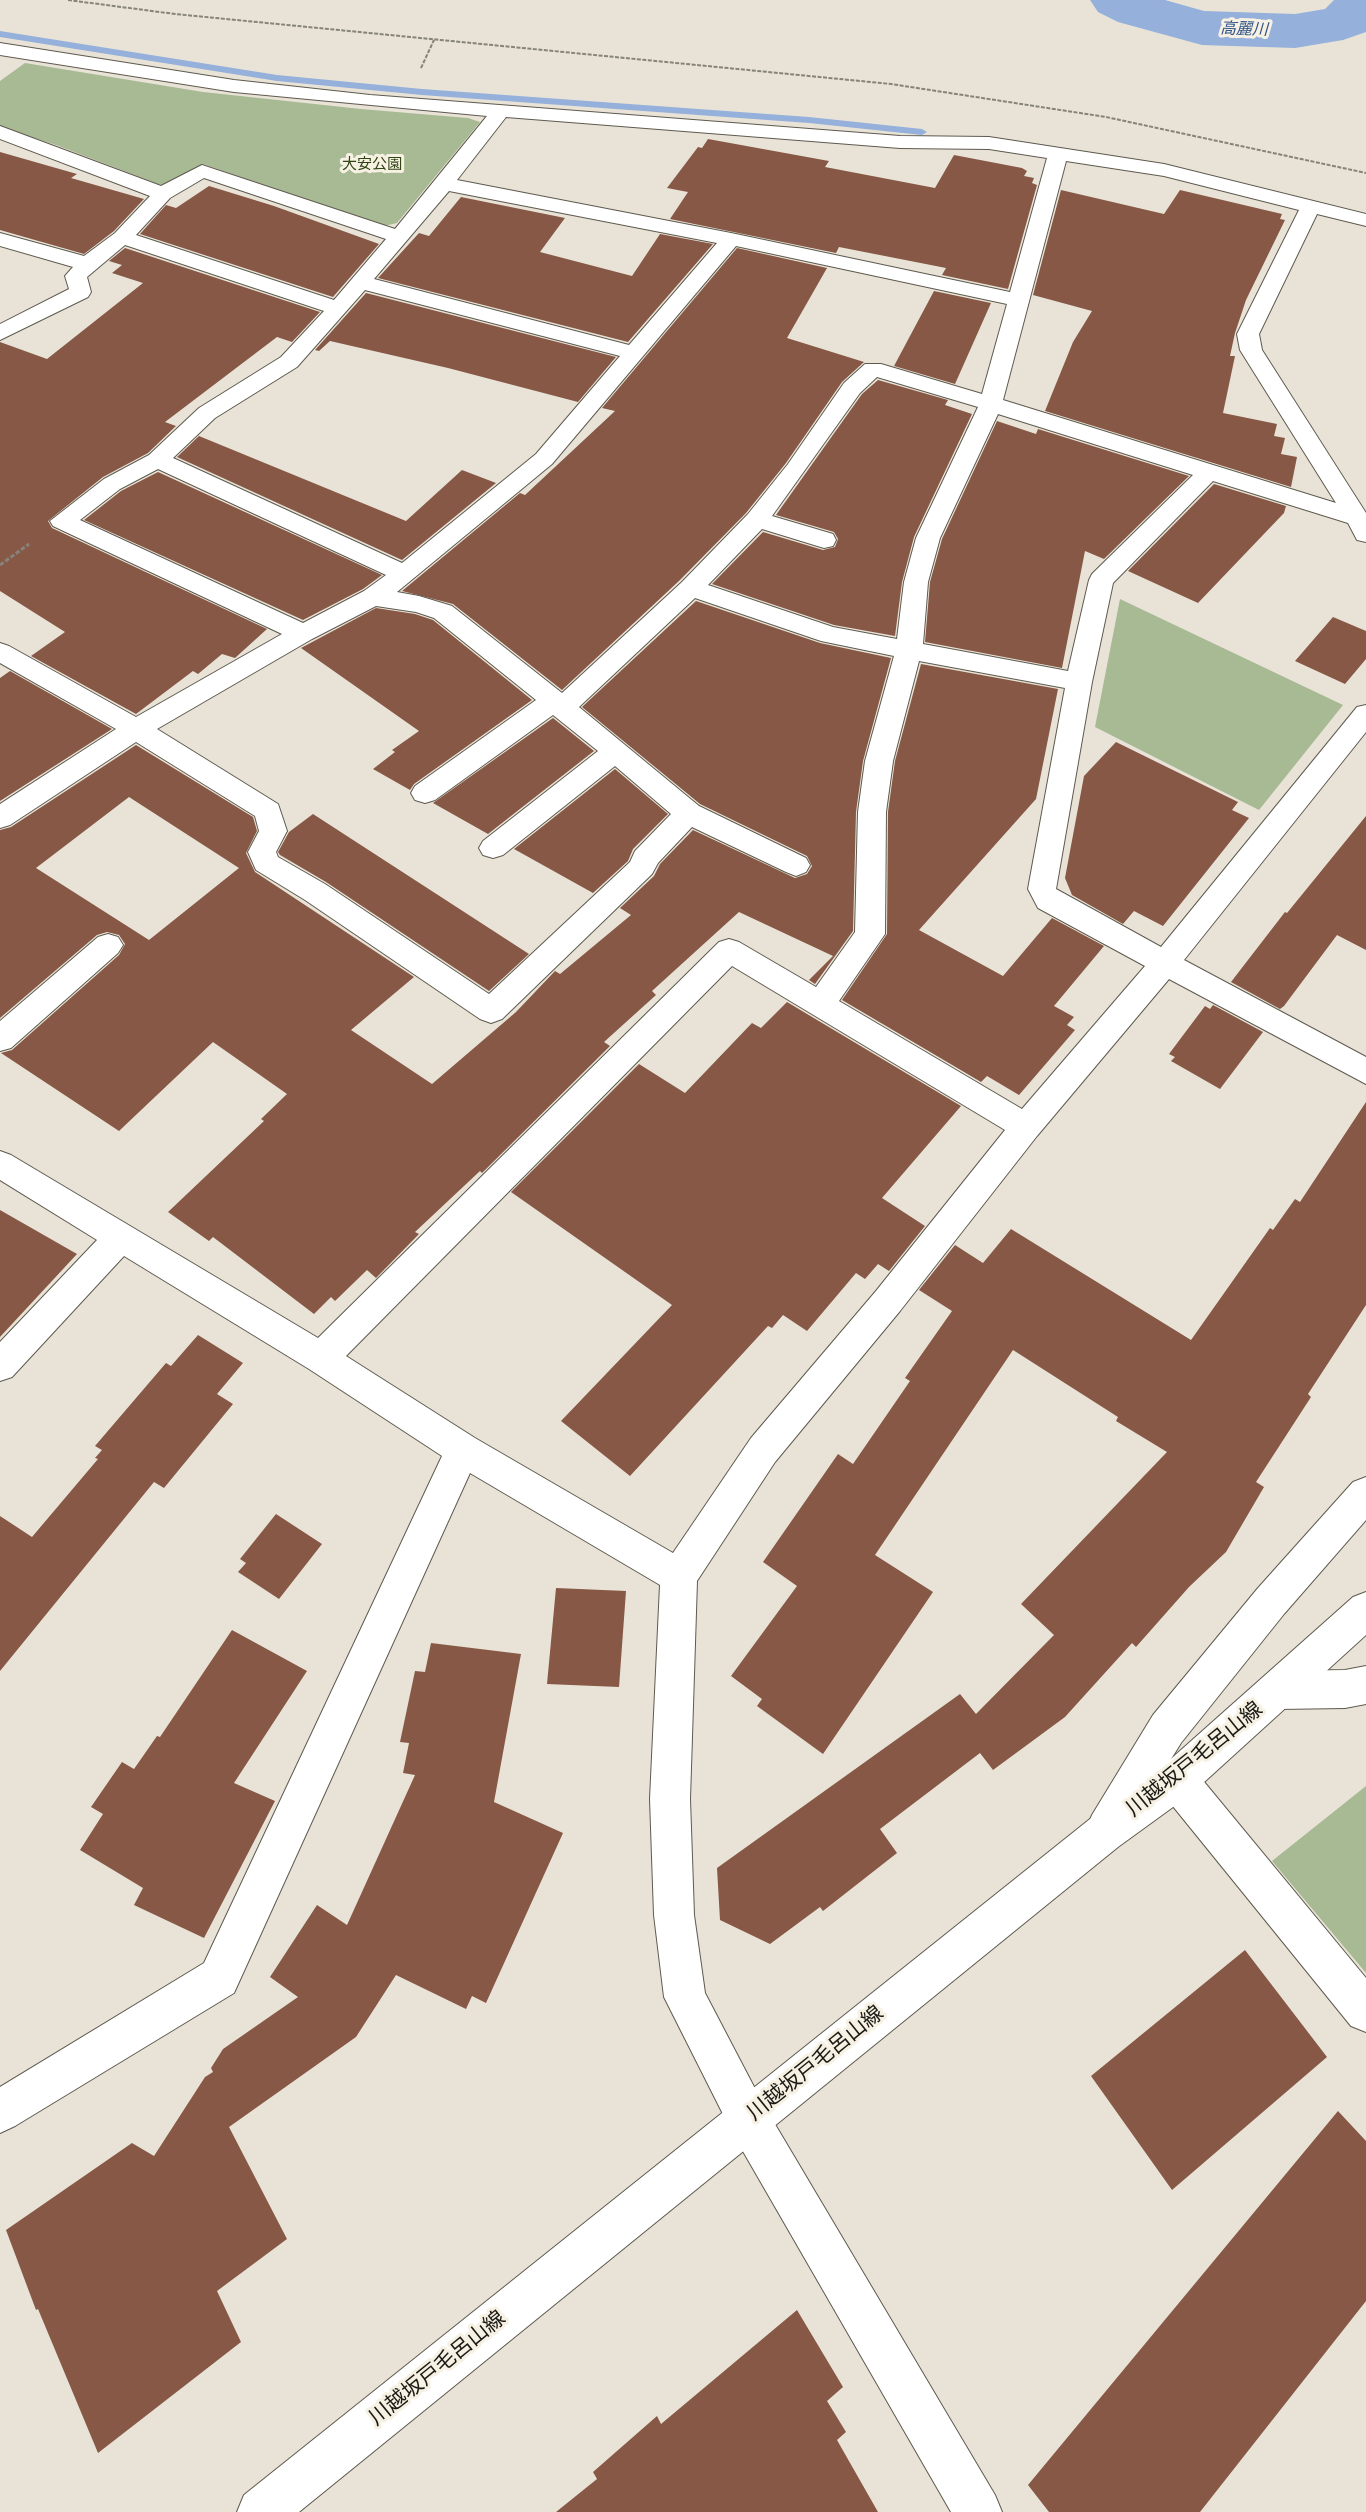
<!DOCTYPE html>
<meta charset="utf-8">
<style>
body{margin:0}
canvas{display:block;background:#e8e3d6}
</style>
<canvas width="1366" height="2512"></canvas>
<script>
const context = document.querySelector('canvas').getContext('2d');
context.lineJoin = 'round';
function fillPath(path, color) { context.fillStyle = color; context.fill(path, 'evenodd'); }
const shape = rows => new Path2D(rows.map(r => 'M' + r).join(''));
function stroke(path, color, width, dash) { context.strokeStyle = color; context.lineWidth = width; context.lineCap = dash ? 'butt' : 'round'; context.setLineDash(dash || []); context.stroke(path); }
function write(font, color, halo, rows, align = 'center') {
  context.font = font + ' Poppins,"Noto Sans JP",sans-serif'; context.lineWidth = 6; context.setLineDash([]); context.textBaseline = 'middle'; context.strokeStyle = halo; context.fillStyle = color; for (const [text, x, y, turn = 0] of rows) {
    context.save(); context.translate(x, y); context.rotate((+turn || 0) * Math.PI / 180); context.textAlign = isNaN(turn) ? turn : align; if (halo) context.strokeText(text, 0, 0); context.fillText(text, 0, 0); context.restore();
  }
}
const green = shape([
 [25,63,203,92,361,109,468,118,480,122,397,223,384,226,203,164,164,185,158,184,56,145,0,127,0,81],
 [1120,599,1343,705,1259,810,1095,727],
 [1366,1786,1366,1973,1272,1861]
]);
const stream = shape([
 [0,31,277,75,422,89,809,117,922,129,927,132,922,135,809,123,422,95,277,81,0,37,0,31]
]);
const river = shape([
 [1090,0,1165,0,1204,11,1295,14,1325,9,1334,0,1366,0,1366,32,1343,40,1295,48,1202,45,1118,22,1098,12,1090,0]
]);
const building = shape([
 [708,139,829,161,825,167,935,188,954,155,1022,168,1027,171,1024,176,1034,178,1032,183,1037,185,1008,289,942,275,946,268,839,247,836,253,670,219,688,192,667,188,698,147,702,148],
 [0,152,77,174,71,178,144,199,114,231,84,254,0,230],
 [209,186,274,206,379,244,333,297,140,234,166,205,176,208],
 [1061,190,1164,214,1180,190,1282,214,1280,219,1285,220,1246,300,1235,333,1230,356,1235,356,1223,413,1277,424,1274,436,1285,438,1281,454,1297,457,1291,487,1045,411,1073,342,1092,311,1033,295],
 [461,197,565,218,540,252,632,276,660,234,713,244,628,342,378,278,419,233,429,236],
 [125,248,320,312,292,342,277,337,165,422,176,426,148,453,103,477,48,521,52,528,267,629,235,658,222,654,198,674,193,671,136,714,31,656,65,632,0,591,0,342,47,359,143,283,112,273,122,265,109,261],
 [737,248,827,268,787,338,864,362,842,382,786,463,746,513,680,580,562,690,453,604,402,591,520,493,525,495,615,411,602,408],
 [934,291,991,303,955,384,894,366],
 [366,293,616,357,578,402,448,368,330,341,319,351,315,350],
 [878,380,948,400,945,405,972,414,914,537,902,582,895,636,834,625,712,584,763,532,823,550,835,547,838,539,834,532,776,515,862,394],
 [997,421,1036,434,1038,429,1189,476,1104,559,1085,551,1062,668,925,642,930,582,942,539],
 [199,436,406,521,462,470,496,483,402,560,177,457],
 [158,472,382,575,363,589,303,620,84,520,121,491],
 [1214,484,1286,506,1284,513,1198,603,1128,571],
 [696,601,820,643,891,658,863,761,856,812,853,931,815,984,809,980,833,956,739,912,652,991,656,995,604,1042,610,1046,482,1173,480,1171,415,1232,419,1234,376,1278,367,1270,335,1301,331,1297,314,1314,213,1237,209,1241,168,1212,264,1121,261,1119,287,1094,213,1042,119,1131,1,1053,12,1050,119,955,125,944,119,935,107,932,97,935,0,1018,0,830,11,827,136,745,253,817,257,831,246,853,255,872,414,977,351,1030,432,1084,516,1012,555,971,560,974,631,915,620,908,654,876,660,864,693,830,795,878,807,874,812,866,807,856,700,804,582,707],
 [129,797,239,868,149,940,36,868],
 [376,608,415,614,433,620,532,700,414,784,410,790,373,769,395,752,392,750,419,731,301,648],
 [1333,617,1366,631,1366,659,1345,684,1295,661],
 [921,664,1058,689,1036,799,919,930,1003,976,1052,918,1104,946,1054,1006,1074,1017,1067,1025,1075,1030,1019,1095,987,1076,981,1082,842,1000,887,934,888,812,895,761],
 [10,671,112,729,0,801,0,678],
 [553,718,594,751,488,834,433,803],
 [1116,742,1238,802,1232,810,1249,818,1163,926,1134,911,1123,924,1072,895,1065,878,1084,776],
 [615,769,668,814,633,849,628,861,593,893,514,849],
 [313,814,529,954,489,991,326,882,280,855,278,852,289,832],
 [1366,816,1366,950,1337,935,1284,1006,1280,1009,1231,982,1285,912,1287,913],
 [787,1002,961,1106,882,1198,925,1226,889,1271,878,1264,865,1279,856,1273,807,1331,783,1315,772,1328,768,1326,630,1476,561,1421,672,1305,511,1192,639,1064,685,1093,752,1023,761,1028],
 [1213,1005,1263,1032,1220,1089,1171,1061,1175,1057,1169,1054,1205,1006,1210,1009],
 [1366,1102,1366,1305,1308,1394,1311,1397,1256,1482,1264,1487,1226,1552,1189,1587,1136,1647,1132,1643,1065,1717,993,1770,980,1753,880,1829,897,1853,823,1911,820,1907,770,1944,720,1920,717,1868,960,1694,976,1714,1054,1635,1021,1604,1167,1452,1116,1421,1118,1417,1013,1350,875,1555,933,1592,823,1754,757,1706,762,1699,731,1676,797,1586,763,1562,838,1454,853,1464,910,1381,905,1378,952,1311,919,1290,955,1245,983,1263,1011,1229,1191,1340,1270,1228,1273,1230,1295,1199,1300,1202],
 [0,1210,77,1254,0,1337],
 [198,1335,243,1363,217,1394,233,1404,164,1488,154,1482,0,1671,0,1516,32,1537,98,1459,95,1458,102,1450,95,1446,166,1363,171,1366],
 [276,1514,322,1544,279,1599,238,1572,246,1563,240,1559],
 [556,1588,626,1591,619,1687,547,1684],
 [232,1630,307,1671,234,1783,275,1801,204,1938,134,1905,143,1888,80,1850,103,1814,91,1807,122,1762,134,1769,157,1736,160,1737],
 [431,1643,521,1654,494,1802,563,1833,486,2003,472,1996,466,2009,396,1975,356,2037,229,2127,287,2239,217,2291,241,2342,98,2453,38,2309,36,2310,6,2230,132,2143,154,2156,205,2077,213,2072,211,2068,223,2049,298,1997,270,1977,317,1905,347,1925,415,1775,403,1773,409,1743,400,1742,415,1671,425,1672],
 [1245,1950,1327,2057,1172,2190,1091,2076],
 [1338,2111,1366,2141,1366,2301,1200,2512,1049,2512,1028,2485],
 [797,2310,843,2387,827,2401,846,2432,837,2440,878,2512,556,2512,597,2479,593,2472,657,2416,661,2424]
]);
const pathFar1 = shape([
 [68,0,175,14,891,84,1106,117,1366,173],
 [421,68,434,40]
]);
const path = shape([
 [0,565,29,544]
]);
const minor = shape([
 [0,43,234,80,370,95,900,136,989,137,1164,164,1366,214,1366,226,1317,214,1259,334,1262,350,1366,513,1366,542,1357,540,1348,523,1213,481,1113,583,1092,682,1056,889,1161,947,1357,707,1366,705,1366,732,1184,960,1366,1057,1366,1084,1169,979,1037,1136,900,1311,775,1462,697,1581,690,1799,694,1915,705,1993,763,2104,995,2495,1002,2512,951,2512,733,2134,664,1997,654,1915,650,1799,660,1585,470,1473,234,1993,15,2126,0,2133,0,2087,204,1963,442,1456,309,1369,124,1256,12,1377,0,1381,0,1342,97,1240,0,1180,0,1151,11,1155,318,1338,719,942,729,939,739,942,816,987,855,932,858,812,865,761,894,656,821,641,695,598,579,707,699,806,806,858,810,865,806,872,796,876,786,872,692,827,658,863,652,874,502,1019,491,1023,480,1019,305,900,256,870,248,852,259,831,255,816,136,742,10,825,0,828,0,804,116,729,0,663,0,643,9,646,136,717,282,634,53,526,50,521,104,479,149,455,199,408,281,357,324,311,125,245,87,277,91,292,88,297,0,340,0,324,69,289,65,276,73,267,0,246,0,233,84,256,115,233,150,196,0,139,0,126,161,186,202,165,395,229,487,116,234,92,0,55,0,43],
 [506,117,900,148,989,149,1047,158,1010,292,731,233,457,180,506,117],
 [1066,161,1164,176,1299,210,1237,334,1240,350,1336,503,1003,400,1066,161],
 [204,178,386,239,334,300,136,235,170,198,204,178],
 [449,191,717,243,629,345,374,279,449,191],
 [736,246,1007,304,982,394,881,364,865,364,844,383,788,464,748,514,682,582,562,693,452,606,419,596,397,592,552,464,736,246],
 [365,290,620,356,536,454,402,563,173,458,215,418,297,367,365,290],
 [877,377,978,407,916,538,904,582,897,639,833,627,708,585,762,529,824,548,833,546,836,540,833,534,772,516,860,393,877,377],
 [998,414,1193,475,1092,574,1089,580,1068,671,923,644,928,582,940,538,998,414],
 [158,469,386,575,364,591,303,623,80,520,120,489,158,469],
 [376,606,416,612,434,618,536,700,415,786,411,793,415,800,425,803,435,800,553,715,598,751,483,841,479,848,483,855,493,858,503,855,615,766,671,814,635,851,630,862,489,994,325,884,278,857,276,852,287,831,278,804,157,729,312,639,376,606],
 [919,661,1065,688,1028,889,1038,908,1145,966,1022,1109,839,1001,885,934,886,812,893,761,919,661],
 [732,966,1005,1130,876,1291,751,1438,673,1553,475,1438,346,1356,732,966],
 [108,934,118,937,123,945,118,953,11,1048,0,1051,0,1021,98,937,108,934],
 [1366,1477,1366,1520,1284,1614,1181,1743,1168,1764,1177,1760,1191,1766,1366,1978,1366,2032,1351,2026,1163,1794,1158,1781,1120,1843,1106,1849,1092,1843,1086,1829,1092,1815,1153,1715,1258,1588,1353,1482,1366,1477],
 [1366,1666,1366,1704,1345,1708,1278,1709,1265,1703,1259,1690,1265,1677,1278,1671,1345,1670,1366,1666]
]);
const major = shape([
 [1366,1592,1366,1635,1191,1794,1118,1847,299,2512,237,2512,244,2495,1090,1819,1163,1766,1353,1597,1366,1592]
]);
const farParknames = [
 ["大安公園",372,165]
];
const farWaternames = [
 ["高麗川",1244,30,2]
];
const nearStreetnames = [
 ["川越坂戸毛呂山線",1195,1760,-39],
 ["川越坂戸毛呂山線",816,2064,-39],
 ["川越坂戸毛呂山線",438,2369,-39]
];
fillPath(green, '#a7ba94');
fillPath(stream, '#95b0db');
fillPath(river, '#95b0db');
fillPath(building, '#875846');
stroke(minor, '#5f5a4f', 2);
stroke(major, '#5f5a4f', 2);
stroke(pathFar1, '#86837a', 2, [4, 1.5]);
stroke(path, '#86837a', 3, [4.5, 2]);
fillPath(minor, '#fff');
fillPath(major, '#fff');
write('15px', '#304513', '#f6f1e3', farParknames);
write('italic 16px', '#305289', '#f6f1e3', farWaternames);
write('21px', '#1b1915', '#f6f1e3', nearStreetnames);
</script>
